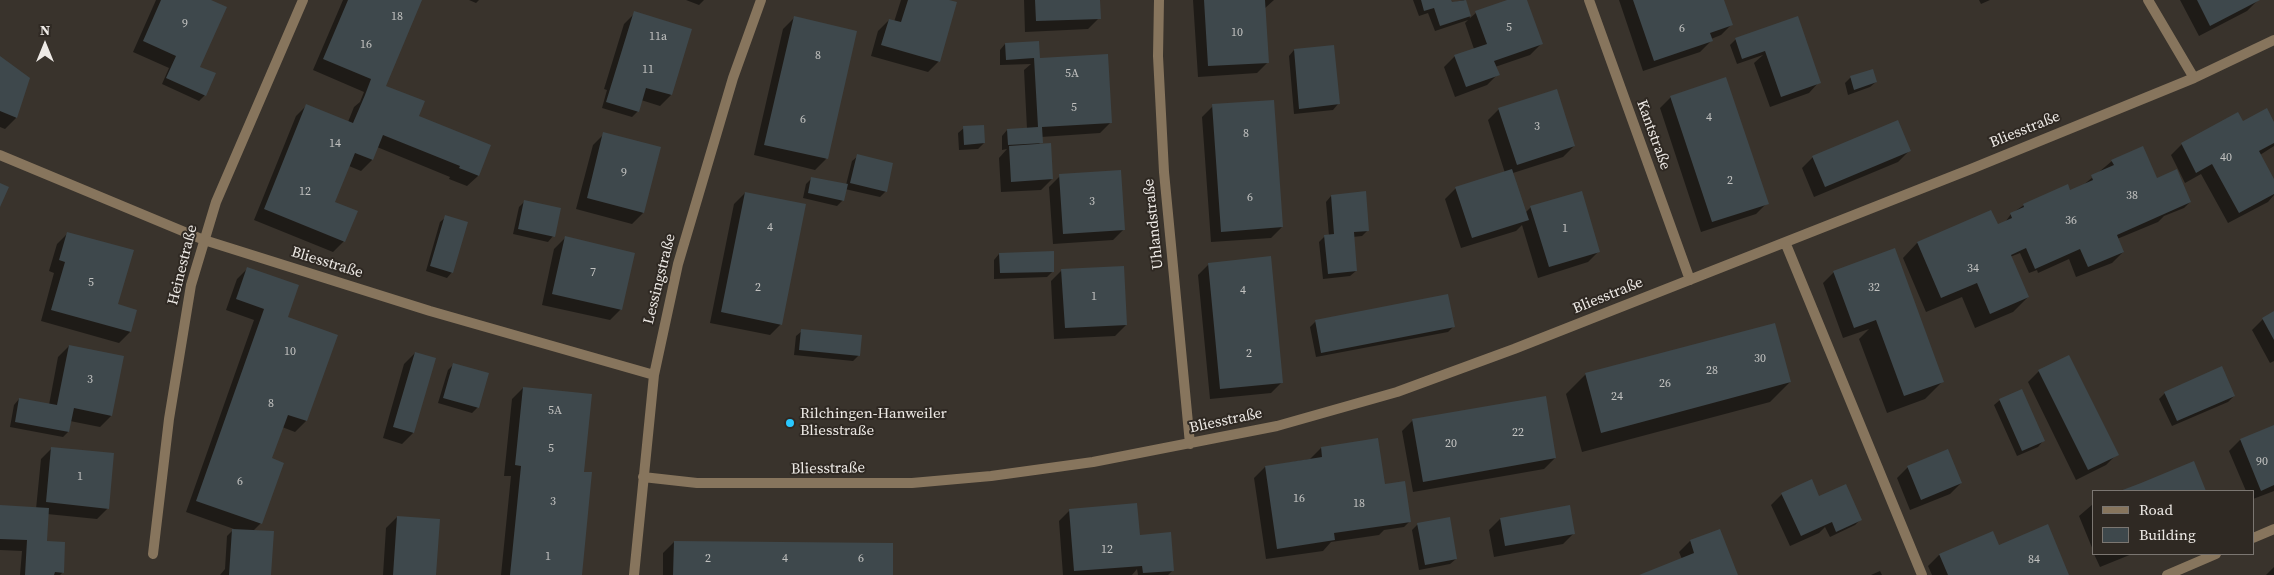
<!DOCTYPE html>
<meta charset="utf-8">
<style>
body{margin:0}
#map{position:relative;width:2274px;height:575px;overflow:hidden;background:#39332c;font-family:"Source Serif 4",serif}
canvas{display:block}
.legend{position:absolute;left:2092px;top:490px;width:162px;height:65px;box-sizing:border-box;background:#2f2923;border:1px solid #7b7671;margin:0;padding:6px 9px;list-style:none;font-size:15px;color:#eeeae6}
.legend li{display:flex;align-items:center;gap:10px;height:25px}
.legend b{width:25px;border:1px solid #7b7671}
.north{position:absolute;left:20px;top:20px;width:50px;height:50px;-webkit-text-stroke:4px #2f2923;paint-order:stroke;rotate:0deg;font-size:14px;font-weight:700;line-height:20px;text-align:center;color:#eeeae6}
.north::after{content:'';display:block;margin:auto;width:18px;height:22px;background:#eeeae6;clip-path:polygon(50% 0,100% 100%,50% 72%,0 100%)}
</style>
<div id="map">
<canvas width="2274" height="575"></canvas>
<ul class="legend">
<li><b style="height:6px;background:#87755d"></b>Road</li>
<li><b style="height:14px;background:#3e484c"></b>Building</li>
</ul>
<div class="north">N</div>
</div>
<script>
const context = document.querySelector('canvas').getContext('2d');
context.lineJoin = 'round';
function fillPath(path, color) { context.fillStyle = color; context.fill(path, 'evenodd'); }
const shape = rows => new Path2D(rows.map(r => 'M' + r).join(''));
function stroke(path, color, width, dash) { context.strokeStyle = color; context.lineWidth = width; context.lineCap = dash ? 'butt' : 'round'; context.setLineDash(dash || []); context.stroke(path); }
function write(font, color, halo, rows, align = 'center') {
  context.font = font + ' "Source Serif 4",serif'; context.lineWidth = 4; context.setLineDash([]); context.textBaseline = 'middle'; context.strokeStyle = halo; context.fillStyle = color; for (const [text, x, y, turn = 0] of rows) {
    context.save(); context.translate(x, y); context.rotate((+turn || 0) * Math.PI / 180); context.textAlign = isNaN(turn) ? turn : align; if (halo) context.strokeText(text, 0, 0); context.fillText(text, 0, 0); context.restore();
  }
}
const shadow = shape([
 [156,0,208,0,199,67,205,95,199,101,162,84,169,68,133,52],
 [343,0,421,0,384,86,416,117,490,146,478,176,467,186,449,179,450,177,377,147,372,160,361,171,349,166,333,203,344,241,333,252,254,220,296,116,307,105,348,122,354,107,360,102,364,92,313,70],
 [469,0,479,0,476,3],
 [686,0,704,0,699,5],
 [901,0,947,0,939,61,928,72,871,56,878,31,889,20,894,22],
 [1024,0,1099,0,1099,18,1088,29,1025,32],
 [1193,0,1274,0,1264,9,1268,62,1257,73,1198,77],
 [1413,0,1450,0,1451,3,1464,0,1470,18,1476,13,1511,0,1525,0,1541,44,1530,55,1495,67,1498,74,1487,85,1455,97,1444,67,1455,56,1474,49,1465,23,1468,20,1435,31,1428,13,1419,16],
 [1619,0,1723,0,1732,24,1721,35,1711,39,1711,41,1700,52,1643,71],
 [1979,0,1990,0,1981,4],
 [2180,0,2258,0,2247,11,2199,36],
 [635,13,671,95,660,106,641,100,638,111,632,117,602,108,607,90,604,89,624,24],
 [794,18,826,159,815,170,754,155,783,29],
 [1797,18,1819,82,1809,93,1770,107,1754,63,1763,55,1737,64,1730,45,1736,39],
 [1005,44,1039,59,1111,122,1100,133,1041,137,1041,142,1038,145,1052,179,1041,190,1001,192,999,158,1007,149,1002,150,1002,136,1007,130,1027,129,1024,70,1031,64,1000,65,1000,50],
 [1294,50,1338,104,1333,110,1294,114,1289,56],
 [0,57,29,79,16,118,5,129,0,127],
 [1872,71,1876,82,1870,87,1848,95,1845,83,1850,78],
 [1671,97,1767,203,1756,214,1701,232,1660,108],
 [1213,106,1282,227,1271,238,1211,242,1202,117],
 [1499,109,1574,146,1563,157,1513,173,1525,213,1531,207,1599,251,1588,262,1538,278,1522,225,1516,231,1461,248,1445,199,1456,188,1505,173,1488,120],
 [2237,114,2242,123,2274,124,2274,146,2260,155,2274,182,2274,195,2268,202,2228,223,2201,174,2185,183,2171,155,2182,144],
 [964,128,984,143,978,149,959,150,958,133],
 [604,134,643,213,632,224,576,209,593,145],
 [1909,151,1898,162,1814,197,1802,168,1813,157],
 [858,156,886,191,880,197,845,189,843,200,837,206,803,198,806,184,812,178,846,185,852,161],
 [2112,161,2156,180,2190,202,2184,208,2164,216,2158,222,2117,239,2123,252,2112,263,2076,277,2069,259,2038,273,2037,270,2029,273,2020,253,2010,257,2028,297,2013,312,1975,328,1962,297,1926,312,1903,258,1917,243,1997,226,2006,221,2011,214,2024,205,2081,187],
 [1060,176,1124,229,1113,240,1053,244,1049,187],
 [745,193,781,324,770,335,710,323,734,204],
 [1331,196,1368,230,1362,236,1353,237,1356,271,1350,276,1323,279,1319,242,1325,236,1329,236,1326,202],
 [525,201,553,236,548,242,513,234,519,207],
 [446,217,452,272,447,278,426,271,440,222],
 [68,233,116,305,135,311,130,332,119,343,41,321,54,273,49,271,57,244],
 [565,238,621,309,610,320,542,305,554,249],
 [999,254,1053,271,1047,277,994,279,994,260],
 [1209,264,1282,382,1271,393,1210,399,1198,275],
 [248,268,286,318,306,421,295,432,282,427,271,459,261,523,253,531,270,575,220,575,225,569,227,536,234,529,186,512,254,320,226,310,237,279],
 [1062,270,1126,325,1115,336,1054,339,1051,281],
 [1834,272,1943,381,1925,399,1887,413,1859,339,1869,329,1843,338,1823,283],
 [2274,313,2274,361,2270,363,2252,330,2263,319],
 [1316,321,1453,327,1448,332,1316,357,1310,327],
 [802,331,859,355,853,361,794,355,796,336],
 [69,346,111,416,100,427,70,421,68,432,63,437,10,427,14,405,19,399,49,405,58,357],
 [415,353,413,433,402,444,383,438,404,364],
 [454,364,478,407,472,413,438,403,448,370],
 [2039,371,2117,454,2106,465,2076,480,2028,382],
 [1586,374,1790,382,1770,402,1582,452,1566,394],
 [523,388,582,473,581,575,501,575,511,476,504,476,512,399],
 [2165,393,2234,396,2228,402,2172,426,2159,399],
 [2000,400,2043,441,2038,447,2017,456,1994,405],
 [1413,420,1555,458,1544,469,1413,492,1402,431],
 [2274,426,2274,491,2253,499,2253,491,2246,491,2229,451,2240,440],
 [52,448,108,508,97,519,47,514,46,540,63,572,60,575,20,575,22,551,0,550,0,507,36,509,41,459],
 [1321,448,1384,487,1410,521,1404,527,1384,530,1379,535,1331,542,1323,551,1266,559,1254,478,1265,467,1310,459],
 [2193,463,2205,491,2124,491],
 [1908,467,1961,483,1950,494,1910,510,1897,478],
 [1782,494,1819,498,1861,519,1855,525,1830,537,1825,527,1819,533,1790,546,1771,505],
 [2093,504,2093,550,2079,516],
 [1070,510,1139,538,1173,570,1168,575,1138,575,1137,569,1132,575,1063,575,1059,521],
 [397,517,434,575,383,575,386,528],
 [1449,519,1456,559,1450,564,1419,570,1412,530,1417,525],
 [1500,519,1574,533,1563,544,1494,557,1489,530],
 [1719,530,1737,575,1642,575,1682,559,1679,552,1690,541],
 [1992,533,1998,546,2068,575,1932,575,1928,566,1939,555],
 [674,542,892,575,663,575,663,553],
 [2094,554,2132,554,2100,567],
 [2274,567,2274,575,2266,575],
 [1880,571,1882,575,1871,575]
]);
const building = shape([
 [161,0,211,0,227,7,200,67,216,73,206,96,166,78,176,56,143,41],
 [348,0,422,0,386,86,425,101,419,116,491,145,479,176,459,168,460,166,383,135,373,160,355,153,335,202,358,211,345,242,264,209,306,104,353,123,365,95,371,79,323,59],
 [908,0,949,0,957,2,940,62,881,45,889,19,901,22],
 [1035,0,1100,0,1101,19,1036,21],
 [1204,0,1265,0,1269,63,1208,66],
 [1421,0,1451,0,1452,2,1466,0,1471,16,1440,26,1434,8,1424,11],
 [1507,0,1527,0,1543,44,1494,61,1500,75,1466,87,1454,55,1487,44,1475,11],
 [1633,0,1724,0,1733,25,1710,33,1713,41,1654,61],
 [2197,0,2260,0,2210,26],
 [634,11,692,29,672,95,646,88,639,112,606,102],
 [794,16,857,31,828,159,764,145],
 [1798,16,1821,83,1781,97,1765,51,1742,59,1735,38],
 [1039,41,1040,58,1108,54,1112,123,1042,127,1043,143,1008,145,1007,129,1038,127,1034,58,1006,60,1005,43],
 [1334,45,1340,104,1299,109,1294,49],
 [0,56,30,78,17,118,0,111],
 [1873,69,1877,82,1854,90,1850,76],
 [1726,77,1769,204,1712,222,1670,96],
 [1557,89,1575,146,1517,165,1498,108],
 [1274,100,1283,227,1221,232,1212,104],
 [2267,108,2274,122,2274,143,2259,151,2274,179,2274,194,2239,213,2212,164,2196,173,2181,143,2238,112,2243,121],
 [1898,120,1911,151,1825,187,1812,156],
 [984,125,985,143,964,145,963,126],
 [603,132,661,147,644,213,587,198],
 [1051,143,1053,179,1011,182,1009,146],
 [2143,146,2157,178,2177,169,2191,202,2117,235,2124,252,2088,267,2080,249,2035,269,2026,248,2011,255,2029,297,1990,314,1977,283,1941,298,1917,242,1991,210,1998,224,2012,218,2010,213,2024,207,2023,204,2068,184,2070,190,2093,180,2091,175,2114,165,2111,160],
 [857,154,893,163,887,192,850,183],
 [1512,169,1529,220,1472,238,1455,187],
 [1121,170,1125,230,1063,234,1059,174],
 [811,177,848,184,844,201,808,193],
 [0,183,9,187,0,207],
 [1366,191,1369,231,1354,232,1357,271,1328,274,1324,235,1334,234,1331,195],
 [1582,191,1600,252,1549,267,1530,206],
 [745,192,806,204,782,325,721,312],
 [524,200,561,208,555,237,518,229],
 [445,215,468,222,453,273,430,266],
 [67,232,134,250,118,304,137,310,131,332,51,310,65,262,59,260],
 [565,236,635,253,622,310,552,294],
 [1895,248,1944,382,1904,396,1876,320,1854,328,1833,271],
 [1054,251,1054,272,1000,273,999,253],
 [1271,256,1283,383,1220,389,1208,263],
 [1124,266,1127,325,1065,328,1061,269],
 [247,267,299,285,288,317,338,335,307,421,288,415,272,458,284,463,262,524,196,501,264,309,236,299],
 [1448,294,1455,327,1321,353,1315,320],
 [2274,311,2274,340,2262,318],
 [1775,323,1791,382,1601,433,1585,373],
 [801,329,862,335,860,356,799,350],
 [69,345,124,356,112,416,74,408,69,432,15,422,19,398,57,405],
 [415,352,436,358,414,433,393,427],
 [2069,355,2119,455,2088,470,2038,370],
 [453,363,489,373,479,408,443,398],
 [2222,366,2235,396,2177,421,2164,392],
 [523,387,592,394,584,472,592,472,582,575,510,575,521,466,515,465],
 [2022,389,2045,441,2022,451,1999,399],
 [1546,396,1556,458,1423,482,1412,419],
 [2274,425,2274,485,2261,491,2240,439],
 [1378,438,1385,484,1405,481,1411,522,1334,533,1335,540,1277,549,1265,466,1322,457,1321,447],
 [51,447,114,453,109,509,46,502],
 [1948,449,1962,483,1921,500,1907,466],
 [2194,461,2206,491,2120,491,2141,483],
 [1812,479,1819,496,1846,484,1862,520,1836,532,1832,522,1801,536,1781,493],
 [1137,503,1140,535,1171,532,1174,571,1143,573,1142,566,1074,571,1069,509],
 [0,505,49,508,47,541,65,542,64,573,55,572,54,575,25,575,27,540,0,539],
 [1570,505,1575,534,1505,546,1500,518],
 [397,516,440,519,436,575,393,575],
 [1450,517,1457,559,1425,565,1417,523],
 [2048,524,2069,575,1948,575,1939,554,1993,531,1999,545],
 [232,529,274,531,271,575,229,575],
 [1720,529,1738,575,1639,575,1694,553,1690,540],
 [674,541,893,543,893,575,673,575]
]);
const minor = shape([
 [1159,0,1158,56,1164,172,1190,444],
 [1589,0,1690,280],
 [2148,0,2194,78],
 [0,155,204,240,430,311,654,375],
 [1785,242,1922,575],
 [643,477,697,483,912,483,991,476,1093,462,1277,426,1397,392,1514,349,1971,169,2194,78,2274,40],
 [2253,538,2274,529],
 [153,554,169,419,191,285,216,202,303,0],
 [634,575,654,375,678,264,733,78,761,0],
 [2167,575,2216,554]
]);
const markers = [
 [790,423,5,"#29c8ff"]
];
const numberNames = [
 ["18",397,17],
 ["9",185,24],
 ["5",1509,28],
 ["6",1682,29],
 ["10",1237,33],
 ["11a",658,37],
 ["16",366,45],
 ["8",818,56],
 ["11",648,70],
 ["5A",1072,74],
 ["5",1074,108],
 ["4",1709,118],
 ["6",803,120],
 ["3",1537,127],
 ["8",1246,134],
 ["14",335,144],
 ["40",2226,158],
 ["9",624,173],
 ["2",1730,181],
 ["12",305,192],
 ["38",2132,196],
 ["6",1250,198],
 ["3",1092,202],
 ["36",2071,221],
 ["4",770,228],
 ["1",1565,229],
 ["34",1973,269],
 ["7",593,273],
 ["5",91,283],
 ["2",758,288],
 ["32",1874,288],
 ["4",1243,291],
 ["1",1094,297],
 ["10",290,352],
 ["2",1249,354],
 ["30",1760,359],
 ["28",1712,371],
 ["3",90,380],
 ["26",1665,384],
 ["24",1617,397],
 ["8",271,404],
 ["5A",555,411],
 ["22",1518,433],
 ["20",1451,444],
 ["5",551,449],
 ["90",2262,462],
 ["1",80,477],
 ["6",240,482],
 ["16",1299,499],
 ["3",553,502],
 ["18",1359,504],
 ["12",1107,550],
 ["1",548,557],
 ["2",708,559],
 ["4",785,559],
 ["6",861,559],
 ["84",2034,560]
];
const streetNames = [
 ["Bliesstraße",2025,130,-22],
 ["Kantstraße",1653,135,70],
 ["Uhlandstraße",1154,224,-96],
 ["Bliesstraße",327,263,17],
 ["Heinestraße",183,265,-76],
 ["Lessingstraße",660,279,-76],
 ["Bliesstraße",1608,296,-22],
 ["Bliesstraße",1226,421,-12],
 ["Bliesstraße",828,469,-1]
];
const poiNames = [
 ["Rilchingen-Hanweiler",800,414],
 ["Bliesstraße",800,431]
];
fillPath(shadow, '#0007');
fillPath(building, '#3e484c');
stroke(minor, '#87755d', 10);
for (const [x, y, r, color] of markers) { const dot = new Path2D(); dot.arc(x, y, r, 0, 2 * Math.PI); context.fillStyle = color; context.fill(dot); stroke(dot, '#2f2923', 2); }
write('12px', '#c2c2c0', null, numberNames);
write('15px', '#eeeae6', '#2f2923', streetNames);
write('15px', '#eeeae6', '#2f2923', poiNames, 'left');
</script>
